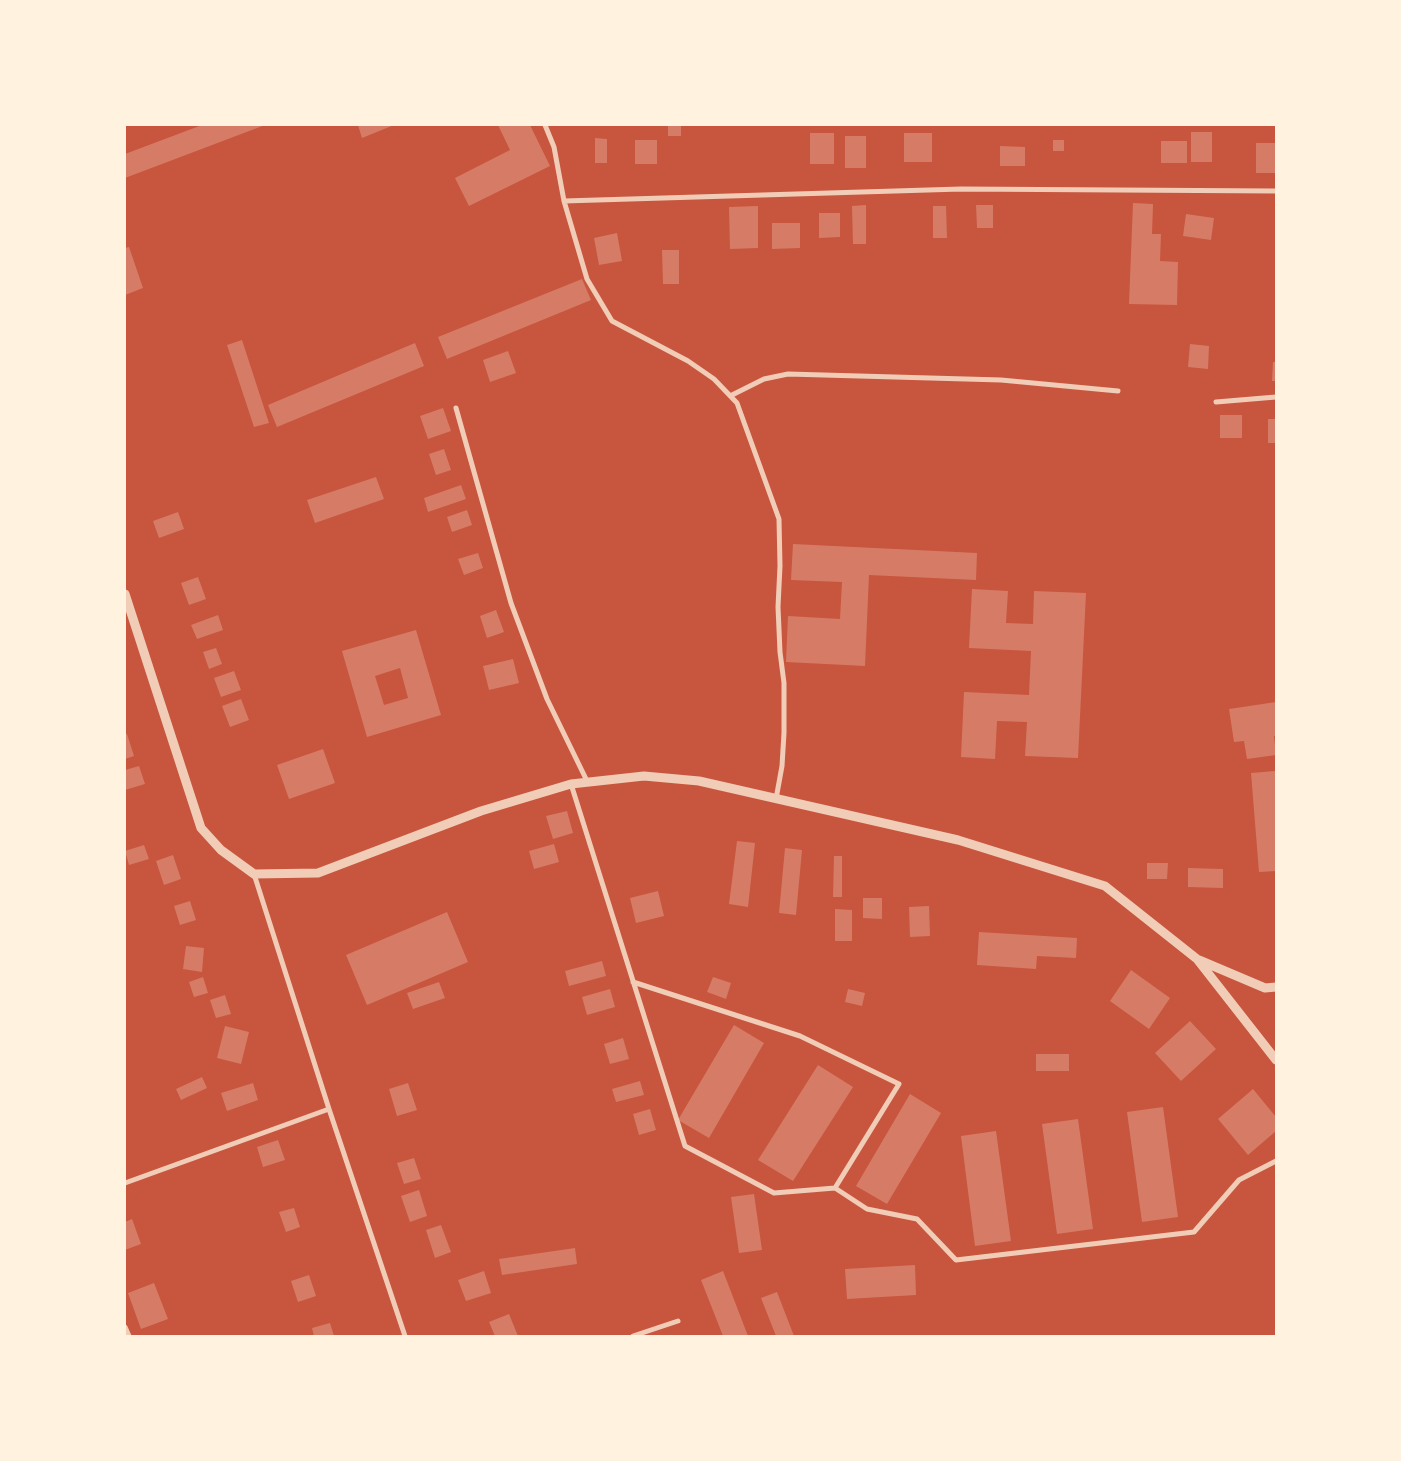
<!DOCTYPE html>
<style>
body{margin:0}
#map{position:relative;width:1401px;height:1461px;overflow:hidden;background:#c8553d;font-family:Lato,sans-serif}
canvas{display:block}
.frame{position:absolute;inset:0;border:126px solid #fff3e0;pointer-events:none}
</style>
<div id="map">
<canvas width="1401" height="1461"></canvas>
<div class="frame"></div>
</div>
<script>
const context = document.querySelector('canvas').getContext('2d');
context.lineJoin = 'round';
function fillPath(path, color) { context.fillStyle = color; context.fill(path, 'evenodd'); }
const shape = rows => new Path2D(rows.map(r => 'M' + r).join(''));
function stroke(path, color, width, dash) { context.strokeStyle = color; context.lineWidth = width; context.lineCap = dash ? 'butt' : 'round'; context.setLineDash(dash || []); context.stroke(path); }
const building = shape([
 [202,125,265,125,125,178,125,154],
 [358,125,394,125,362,138],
 [498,125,530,125,550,166,469,206,455,178,510,150],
 [668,125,681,125,681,136,668,136],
 [1191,132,1212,132,1212,162,1191,162],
 [810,133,834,133,834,164,810,164],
 [904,133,932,133,932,162,904,162],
 [845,136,866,136,866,168,845,168],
 [595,138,607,139,607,163,595,163],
 [635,140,657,140,657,164,635,164],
 [1053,140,1064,140,1064,151,1053,151],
 [1161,141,1187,141,1187,163,1161,163],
 [1256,143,1276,143,1276,173,1256,173],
 [1000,146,1025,147,1025,166,1000,166],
 [1133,203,1153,204,1152,234,1161,234,1160,261,1178,262,1177,305,1129,304],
 [866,205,866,244,853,244,852,206],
 [976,205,993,205,993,228,977,228],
 [758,206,758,248,730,249,729,207],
 [933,206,946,206,947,238,933,238],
 [819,213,840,213,840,237,819,238],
 [1186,214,1214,218,1211,240,1183,236],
 [772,223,800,223,800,248,772,249],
 [617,233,622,261,599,265,594,238],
 [129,247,143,288,125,295,125,248],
 [662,250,679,250,679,284,663,284],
 [582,279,591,300,447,359,438,337],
 [242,340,269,423,254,427,227,345],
 [415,343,424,366,277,427,268,405],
 [1190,344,1209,346,1208,369,1188,367],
 [508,351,516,373,490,382,483,360],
 [1273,362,1276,362,1276,381,1272,381],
 [443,408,451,431,428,439,420,416],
 [1220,415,1242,415,1242,438,1220,438],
 [1268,419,1276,419,1276,443,1268,443],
 [444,449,451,470,436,475,429,454],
 [376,477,384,499,315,523,307,500],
 [461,485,466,499,428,512,424,498],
 [467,510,472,525,452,532,447,517],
 [178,512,184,529,159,538,153,521],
 [793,544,977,553,976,580,869,575,865,666,786,662,788,616,840,619,842,582,791,580],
 [478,553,483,568,464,575,458,559],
 [198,577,206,599,189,605,181,583],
 [972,589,1008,591,1006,623,1033,624,1034,591,1086,593,1078,758,1025,756,1027,722,997,721,995,759,961,757,964,692,1029,695,1031,651,969,648],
 [496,610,504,632,487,638,480,616],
 [218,615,223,630,197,639,191,625],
 [416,630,441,715,367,737,342,651],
 [400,668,408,698,384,705,375,676],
 [216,648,222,664,209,669,203,652],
 [513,659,519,683,489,690,483,666],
 [234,671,241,690,221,697,214,678],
 [241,699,249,720,230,727,222,706],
 [1276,702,1276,736,1274,736,1276,755,1247,759,1244,741,1234,742,1229,709],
 [125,734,127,734,134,756,125,759],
 [323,749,335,783,289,799,277,765],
 [139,766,145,784,125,790,125,770],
 [1275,771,1276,871,1259,872,1251,773],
 [567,811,573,833,553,839,546,816],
 [737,841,755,843,748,907,729,904],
 [554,844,559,862,534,869,529,851],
 [144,845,149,859,129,865,125,851],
 [785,848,802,850,796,915,779,913],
 [173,855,181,879,164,885,156,861],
 [834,856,842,856,842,897,833,897],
 [1147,863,1168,863,1167,879,1147,879],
 [1188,868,1223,869,1223,888,1188,887],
 [658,891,664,916,636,923,630,898],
 [863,898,882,898,882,919,863,918],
 [190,901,196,920,180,925,174,906],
 [929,906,930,936,910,937,909,907],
 [835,909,852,910,852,941,835,941],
 [447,912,468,962,367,1005,346,955],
 [979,932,1077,938,1076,958,1037,956,1036,969,977,965],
 [186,946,204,948,202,972,183,969],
 [602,961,606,976,569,986,565,971],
 [1131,970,1170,998,1149,1029,1110,1001],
 [203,977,208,993,194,997,189,982],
 [713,977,731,983,726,999,707,992],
 [439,982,445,998,413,1009,407,993],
 [610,989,615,1007,587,1015,582,997],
 [848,989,865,993,862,1006,845,1002],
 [225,995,231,1014,216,1018,210,1000],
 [1190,1021,1216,1049,1181,1081,1155,1053],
 [734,1025,764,1043,709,1138,678,1120],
 [225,1026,249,1032,241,1064,217,1058],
 [623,1038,629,1059,610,1064,604,1044],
 [1036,1054,1069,1054,1069,1071,1036,1071],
 [818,1065,853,1087,793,1181,758,1160],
 [202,1077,207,1088,181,1100,176,1089],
 [640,1081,644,1095,616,1102,612,1089],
 [253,1083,258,1100,227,1111,221,1093],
 [408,1083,417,1110,397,1116,389,1089],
 [1253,1089,1276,1117,1276,1131,1248,1155,1218,1119],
 [910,1094,941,1113,887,1204,856,1186],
 [1163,1107,1178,1217,1142,1222,1127,1112],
 [650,1109,656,1130,639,1135,633,1114],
 [1078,1119,1093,1229,1057,1234,1042,1124],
 [996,1131,1011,1241,975,1246,961,1136],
 [278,1140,285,1160,263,1167,257,1147],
 [414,1158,421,1179,404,1184,397,1163],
 [419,1190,427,1216,410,1222,401,1196],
 [754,1194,762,1250,739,1253,731,1197],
 [294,1208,300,1227,286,1232,279,1212],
 [132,1219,141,1244,125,1250,125,1222],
 [441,1225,451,1252,435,1258,426,1230],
 [575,1248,577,1264,502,1275,499,1259],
 [915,1265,916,1295,847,1299,845,1269],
 [484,1271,491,1293,466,1301,458,1280],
 [723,1271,748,1336,723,1336,701,1280],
 [309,1275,316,1296,298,1302,291,1281],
 [154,1283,168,1319,141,1329,128,1293],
 [777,1292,794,1336,776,1336,761,1298],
 [509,1314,518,1336,495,1336,489,1322],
 [330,1323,334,1336,314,1336,312,1328]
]);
const minor = shape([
 [545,125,554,147,564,201,587,279,612,321,688,361,714,379,737,403,779,519,780,566,778,607,780,652,784,683,784,733,782,766,776,799],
 [564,201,961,189,1276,191],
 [730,396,764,379,788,374,1001,380,1118,391],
 [1216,402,1276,397],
 [456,408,511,603,547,699,587,781],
 [571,784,685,1146,774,1193,835,1188,867,1209,917,1219,956,1260,1194,1232,1239,1180,1276,1161],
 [254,874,329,1109,405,1336],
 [633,982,800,1036,899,1084,835,1188],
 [125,1183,329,1109],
 [125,1327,129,1336],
 [633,1336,678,1321]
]);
const tertiary = shape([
 [125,594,201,828,221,850,254,874,318,873,481,811,571,784,644,776,699,781,958,840,1105,886,1197,959,1276,1060],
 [1199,960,1265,988,1276,987]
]);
fillPath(building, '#d67c66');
stroke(minor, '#f1ccb7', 5);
stroke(tertiary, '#f1ccb7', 9);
</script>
